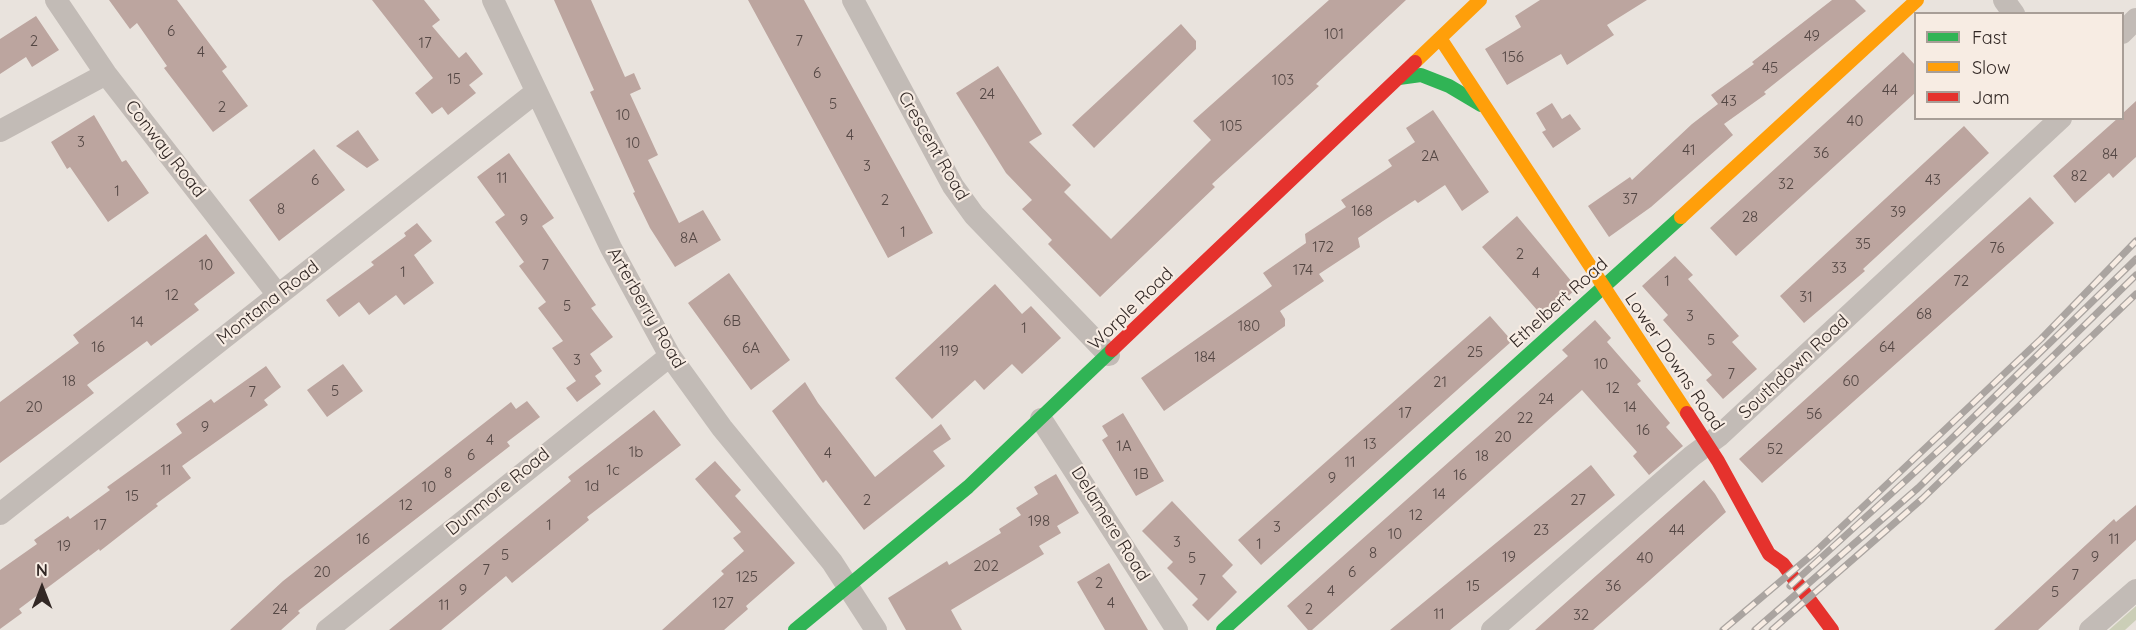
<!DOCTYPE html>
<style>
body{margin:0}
#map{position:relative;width:2136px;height:630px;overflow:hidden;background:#e9e3dd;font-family:Quicksand,sans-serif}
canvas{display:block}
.legend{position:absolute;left:1914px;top:12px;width:210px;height:108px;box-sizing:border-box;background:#f7ece3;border:2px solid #a89e97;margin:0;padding:8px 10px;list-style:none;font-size:18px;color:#322825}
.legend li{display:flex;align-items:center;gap:12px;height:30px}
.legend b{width:30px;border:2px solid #a89e97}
.north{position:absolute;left:12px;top:558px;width:60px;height:60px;-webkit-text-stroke:4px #f7ece3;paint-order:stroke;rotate:0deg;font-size:16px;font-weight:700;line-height:24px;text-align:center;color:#322825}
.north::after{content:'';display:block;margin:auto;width:21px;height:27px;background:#322825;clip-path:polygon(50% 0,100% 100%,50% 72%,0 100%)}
</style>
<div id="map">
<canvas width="2136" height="630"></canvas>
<ul class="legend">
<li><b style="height:8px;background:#30b455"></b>Fast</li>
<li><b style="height:8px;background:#ff9f0a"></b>Slow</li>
<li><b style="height:8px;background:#e5322d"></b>Jam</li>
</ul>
<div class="north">N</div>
</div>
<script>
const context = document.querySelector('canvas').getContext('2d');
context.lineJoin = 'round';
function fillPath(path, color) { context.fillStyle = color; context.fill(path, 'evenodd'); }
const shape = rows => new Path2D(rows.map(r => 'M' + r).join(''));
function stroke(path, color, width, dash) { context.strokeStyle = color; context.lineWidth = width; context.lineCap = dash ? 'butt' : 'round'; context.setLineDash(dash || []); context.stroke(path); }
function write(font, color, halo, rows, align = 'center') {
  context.font = font + ' Quicksand,sans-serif'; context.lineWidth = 4.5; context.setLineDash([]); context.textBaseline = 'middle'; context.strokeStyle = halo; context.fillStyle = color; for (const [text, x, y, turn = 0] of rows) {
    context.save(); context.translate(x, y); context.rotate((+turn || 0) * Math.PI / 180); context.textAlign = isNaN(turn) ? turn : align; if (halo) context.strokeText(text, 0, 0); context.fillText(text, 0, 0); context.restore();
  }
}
const green = shape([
 [2136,606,2136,620,2125,630,2109,630]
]);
const building = shape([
 [109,0,177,0,227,67,222,71,248,106,213,132,164,68,167,66,137,23,130,29],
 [372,0,424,0,440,20,432,26,459,58,466,52,483,74,469,85,476,93,448,115,442,107,432,114,415,93,433,78],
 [554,0,591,0,625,77,634,73,641,89,630,94,658,155,648,160,679,223,703,210,721,240,675,267,650,228,633,193,635,192,590,92,594,90],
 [748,0,804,0,933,233,888,258],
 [1329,0,1406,0,1316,84,1319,86,1212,184,1215,187,1100,297,1048,244,1052,240,1022,209,1032,200,1006,173,956,93,998,66,1042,134,1029,142,1071,185,1064,192,1111,239,1211,140,1193,121],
 [1540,0,1647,0,1607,25,1614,35,1567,65,1561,54,1507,85,1485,49,1521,27,1515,16],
 [1832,0,1855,0,1866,11,1764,92,1766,94,1724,124,1733,135,1651,207,1609,237,1588,206,1630,177,1632,180,1692,124,1718,104,1711,95,1754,64,1752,62],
 [36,16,59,50,32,67,26,57,0,74,0,39],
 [1181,24,1196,41,1196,49,1094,148,1072,125],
 [1903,52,1916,66,1916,92,1736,256,1710,228],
 [2136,101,2136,157,2113,178,2109,173,2075,203,2053,176,2118,118,2122,118,2122,114],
 [1552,103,1562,119,1570,114,1581,129,1553,148,1542,132,1546,130,1536,113],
 [1433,110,1489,192,1462,211,1445,185,1418,203,1415,200,1383,221,1358,238,1360,247,1319,274,1324,281,1280,311,1285,319,1285,326,1164,411,1141,378,1272,286,1263,273,1306,243,1305,234,1346,207,1341,200,1392,166,1388,160,1415,142,1406,128],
 [94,115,122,162,126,160,149,193,108,222,70,167,67,169,51,142],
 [1964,126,1989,153,1863,269,1865,271,1804,323,1780,296],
 [358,130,379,160,367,168,336,146],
 [314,149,345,190,279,241,249,200],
 [509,153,554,218,542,226,596,305,591,308,613,337,590,354,602,371,595,376,601,384,577,402,566,388,576,381,552,348,563,341,538,308,546,302,519,266,524,262,495,222,505,215,477,177],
 [2030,197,2054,223,1762,483,1739,459],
 [1517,216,1577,288,1544,318,1482,247],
 [417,223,432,241,414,255,434,283,404,305,396,295,369,315,359,302,339,317,326,300,374,265,371,262,406,236,404,233],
 [206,234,235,273,194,304,199,310,151,346,147,341,87,385,94,393,0,463,0,402,79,343,73,335],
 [1675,256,1693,275,1688,279,1739,336,1732,342,1757,369,1723,399,1706,380,1712,375,1663,320,1668,315,1642,286],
 [729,273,790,360,751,390,688,303],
 [995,284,1022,314,1031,306,1061,338,1022,374,1012,364,984,390,975,380,932,419,895,378],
 [1490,316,1512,341,1261,565,1238,540],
 [1595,320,1611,338,1607,342,1641,381,1637,384,1670,423,1666,427,1683,446,1649,475,1633,456,1637,452,1582,390,1312,630,1308,630,1287,606,1568,356,1562,350],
 [343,364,363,391,327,417,307,390],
 [266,366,281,387,264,400,268,405,182,466,191,478,156,504,158,506,123,533,100,551,99,549,19,609,22,613,0,629,0,570,37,544,34,540,68,516,70,519,110,490,107,487,182,433,176,424,211,399,214,403],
 [805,382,818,403,875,477,941,424,951,439,933,451,945,466,864,530,826,480,823,483,772,411],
 [527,401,540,417,507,442,510,446,341,577,298,611,300,613,281,630,230,630,283,581,451,449,511,402,516,409],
 [654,410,681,445,587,517,589,520,512,583,506,576,441,630,389,630,571,481,568,477],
 [1123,413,1164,481,1136,496,1102,440,1108,436,1102,426],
 [715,461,741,490,735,496,795,563,746,606,748,609,724,630,662,630,724,574,721,571,744,551,733,538,741,532,695,479],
 [1591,465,1615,495,1497,592,1450,630,1390,630],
 [1056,474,1079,513,1057,526,1061,533,1039,546,1044,554,951,610,962,630,906,630,888,598,947,561,949,565,1001,533,999,529,1021,515,1016,508,1038,494,1034,487],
 [1704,480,1715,494,1726,512,1650,580,1593,630,1535,630],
 [1172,501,1233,565,1222,576,1237,592,1208,621,1192,605,1198,599,1167,568,1173,562,1142,531],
 [2136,505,2136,540,2038,630,1994,630,2114,519,2116,522],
 [1109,563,1124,589,1148,630,1105,630,1077,582]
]);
const street = shape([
 [56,0,106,74,278,295],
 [493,0,611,248,670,356,722,428,832,562,876,630],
 [853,0,953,186,974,215,1109,355],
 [2004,0,2014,14],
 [2122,33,2136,19],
 [0,131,106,74],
 [1041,419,1177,630],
 [0,514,536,92],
 [327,630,670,356],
 [1492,630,1692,456,1719,436,2061,118],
 [2090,630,2136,590]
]);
const fast = shape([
 [1399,78,1421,75,1449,86,1481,105],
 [795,630,968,487,1112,350],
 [1223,630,1681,217]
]);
const slow = shape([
 [1440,38,1687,413],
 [1415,62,1480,0],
 [1681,217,1917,0]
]);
const jam = shape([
 [1112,350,1415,62],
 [1687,413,1718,461,1769,554,1783,564,1832,630]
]);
const rail = shape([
 [1790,586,1948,442,2136,259],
 [1723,630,1814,553,2041,339,2136,241],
 [1755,630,1918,488,2136,275],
 [1772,630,1922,499,2136,294]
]);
const numberNames = [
 ["6",171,31],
 ["101",1334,34],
 ["49",1812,36],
 ["2",34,41],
 ["7",799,41],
 ["17",425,43],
 ["4",201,52],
 ["156",1513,57],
 ["45",1770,68],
 ["6",817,73],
 ["15",454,79],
 ["103",1283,80],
 ["44",1890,90],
 ["24",987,94],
 ["43",1729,101],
 ["5",833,104],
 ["2",222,107],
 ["10",623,115],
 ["40",1855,121],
 ["105",1231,126],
 ["4",850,135],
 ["3",81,142],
 ["10",633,143],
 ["41",1689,150],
 ["36",1821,153],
 ["84",2110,154],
 ["2A",1430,156],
 ["3",867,166],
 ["82",2079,176],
 ["11",502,178],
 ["6",315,180],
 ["43",1933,180],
 ["32",1786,184],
 ["1",117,191],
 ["37",1630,199],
 ["2",885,200],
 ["8",281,209],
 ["168",1362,211],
 ["39",1898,212],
 ["28",1750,217],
 ["9",524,220],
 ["1",903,232],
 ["8A",689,238],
 ["35",1863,244],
 ["172",1323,247],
 ["76",1997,248],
 ["2",1520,254],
 ["10",206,265],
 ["7",545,265],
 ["33",1839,268],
 ["174",1303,270],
 ["1",403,272],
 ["4",1536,273],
 ["1",1667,281],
 ["72",1961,281],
 ["12",172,295],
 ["31",1806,297],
 ["5",567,306],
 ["68",1924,314],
 ["3",1690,316],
 ["6B",732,321],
 ["14",137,322],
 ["180",1249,326],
 ["1",1024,328],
 ["5",1711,340],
 ["16",98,347],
 ["64",1887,347],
 ["6A",751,348],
 ["119",949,351],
 ["25",1475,352],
 ["184",1205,357],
 ["3",577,360],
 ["10",1601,364],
 ["7",1731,374],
 ["18",69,381],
 ["60",1851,381],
 ["21",1440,382],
 ["12",1613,388],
 ["5",335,391],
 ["7",252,392],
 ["24",1546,399],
 ["20",34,407],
 ["14",1630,407],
 ["17",1405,413],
 ["56",1814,414],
 ["22",1525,418],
 ["9",205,427],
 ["16",1643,430],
 ["20",1503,437],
 ["4",490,440],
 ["13",1370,444],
 ["1A",1124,446],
 ["52",1775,449],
 ["1b",636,452],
 ["4",828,453],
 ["6",471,455],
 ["18",1482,456],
 ["11",1350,462],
 ["11",166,470],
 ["1c",613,470],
 ["8",448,473],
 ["1B",1141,474],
 ["16",1460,475],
 ["9",1332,478],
 ["1d",592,486],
 ["10",429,487],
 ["14",1439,494],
 ["15",132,496],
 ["2",867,500],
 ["27",1578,500],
 ["12",406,505],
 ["12",1416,515],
 ["198",1039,521],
 ["17",100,525],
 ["1",549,525],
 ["3",1277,527],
 ["23",1541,530],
 ["44",1677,530],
 ["10",1395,534],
 ["16",363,539],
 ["11",2114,539],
 ["3",1177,542],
 ["1",1259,544],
 ["19",64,546],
 ["8",1373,553],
 ["5",505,555],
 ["19",1509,557],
 ["9",2095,557],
 ["5",1192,558],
 ["40",1645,558],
 ["202",986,566],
 ["7",486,570],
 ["20",322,572],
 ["6",1352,572],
 ["7",2075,575],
 ["125",747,577],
 ["7",1202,580],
 ["2",1099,583],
 ["15",1473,586],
 ["36",1613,586],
 ["9",463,590],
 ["4",1331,591],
 ["5",2055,592],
 ["127",723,603],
 ["4",1111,603],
 ["11",444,605],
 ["24",280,609],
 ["2",1309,609],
 ["11",1439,614],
 ["32",1581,615]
];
const streetNames = [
 ["Crescent Road",933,146,60],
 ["Conway Road",165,149,52],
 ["Montana Road",268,303,-38],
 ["Ethelbert Road",1559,303,-42],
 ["Arterberry Road",646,308,60],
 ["Worple Road",1131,309,-44],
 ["Lower Downs Road",1674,362,56],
 ["Southdown Road",1794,367,-43],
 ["Dunmore Road",498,492,-39],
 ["Delamere Road",1110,524,58]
];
fillPath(green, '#cbceb7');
fillPath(building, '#bca59f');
stroke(street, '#c2bbb6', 22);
stroke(fast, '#30b455', 14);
stroke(slow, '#ff9f0a', 14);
stroke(jam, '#e5322d', 14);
stroke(rail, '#aaa4a0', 7);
stroke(rail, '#f7ece3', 4.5, [14]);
write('15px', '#544744', null, numberNames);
write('18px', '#322825', '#f7ece3', streetNames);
</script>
